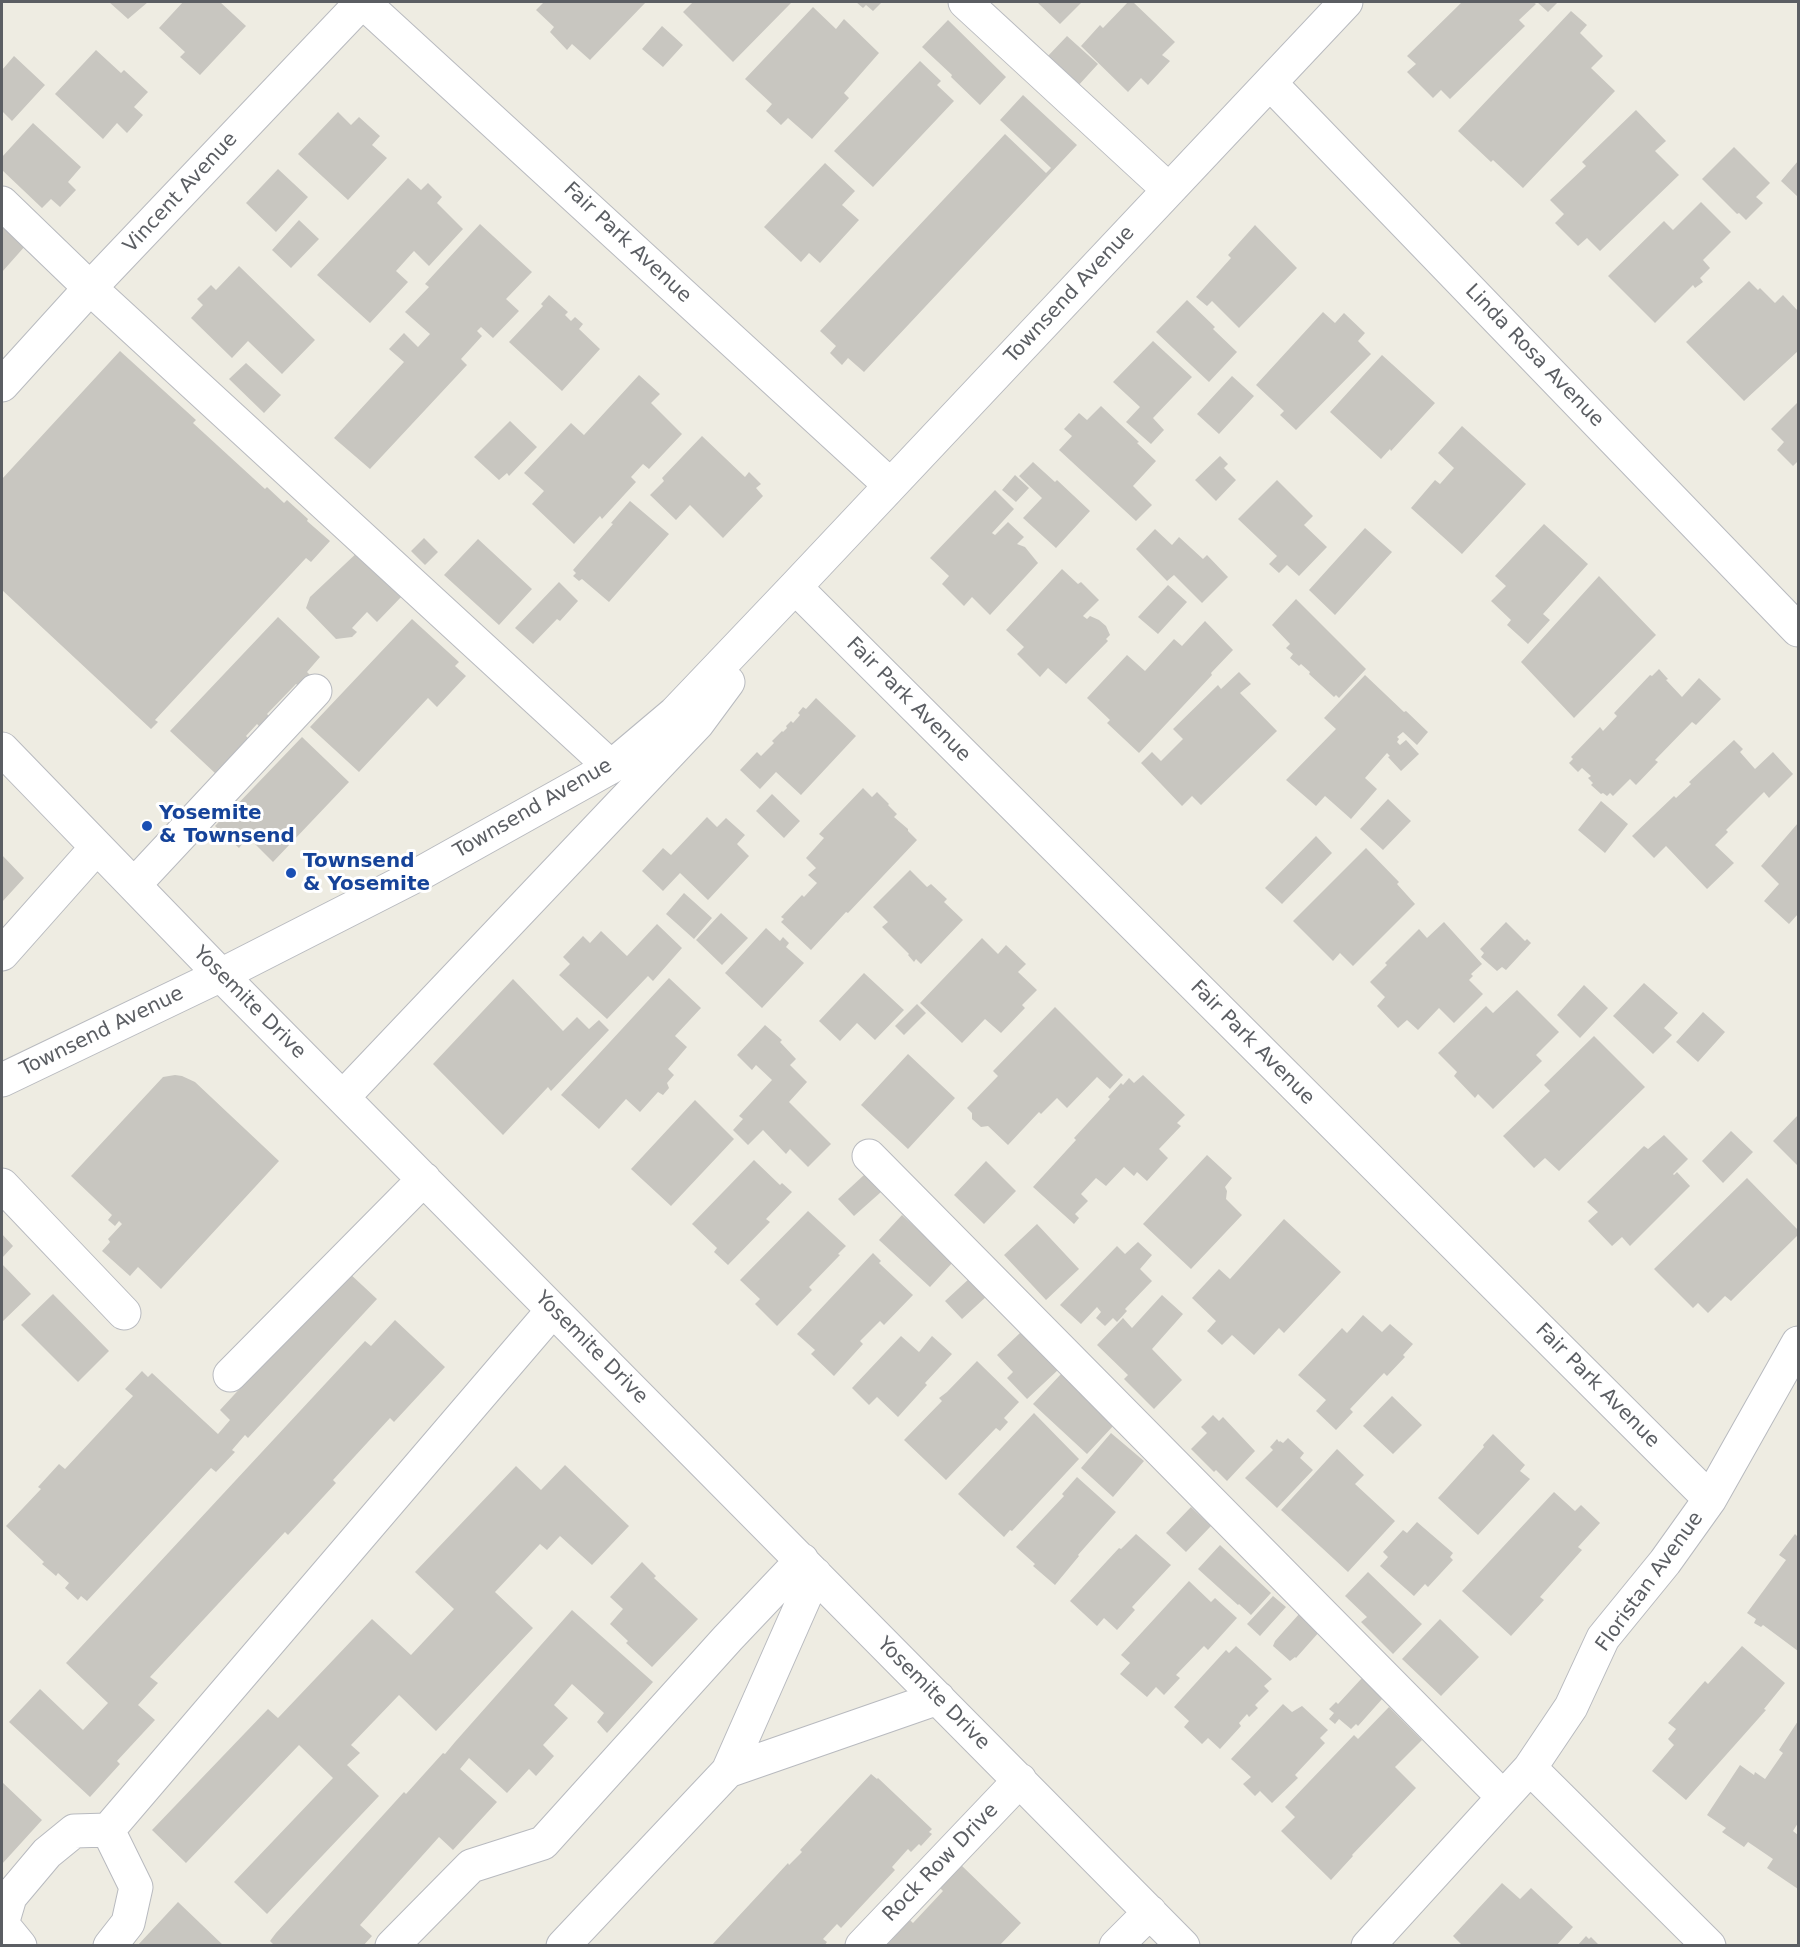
<!DOCTYPE html>
<style>
body{margin:0}
#map{position:relative;width:1800px;height:1947px;overflow:hidden;background:#eeece2;font-family:"DejaVu Sans",sans-serif}
canvas{display:block}
.frame{position:absolute;inset:0;border:3px solid #5b5e63;pointer-events:none}
</style>
<div id="map">
<canvas width="1800" height="1947"></canvas>
<div class="frame"></div>
</div>
<script>
const context = document.querySelector('canvas').getContext('2d');
context.lineJoin = 'round';
function fillPath(path, color) { context.fillStyle = color; context.fill(path, 'evenodd'); }
const shape = rows => new Path2D(rows.map(r => 'M' + r).join(''));
function stroke(path, color, width, dash) { context.strokeStyle = color; context.lineWidth = width; context.lineCap = dash ? 'butt' : 'round'; context.setLineDash(dash || []); context.stroke(path); }
function write(font, color, halo, rows, align = 'center') {
  context.font = font + ' "DejaVu Sans",sans-serif'; context.lineWidth = 6; context.setLineDash([]); context.textBaseline = 'middle'; context.strokeStyle = halo; context.fillStyle = color; for (const [text, x, y, turn = 0] of rows) {
    context.save(); context.translate(x, y); context.rotate((+turn || 0) * Math.PI / 180); context.textAlign = isNaN(turn) ? turn : align; if (halo) context.strokeText(text, 0, 0); context.fillText(text, 0, 0); context.restore();
  }
}
const building = shape([
 [109,2,148,2,128,19],
 [183,2,220,2,246,26,200,75,180,57,185,52,159,28],
 [544,2,646,2,590,60,572,44,567,50,550,32,554,27,536,10],
 [693,2,789,2,791,3,733,62,683,12],
 [856,2,882,2,873,11,866,5,863,8],
 [1037,2,1082,2,1060,24],
 [1128,2,1133,2,1175,42,1162,55,1170,61,1148,85,1141,78,1128,92,1081,46,1100,25,1103,28],
 [1462,2,1533,2,1536,4,1519,20,1525,26,1450,99,1441,90,1433,98,1407,72,1416,64,1407,56],
 [1537,2,1558,2,1548,12],
 [813,7,836,29,844,19,879,53,844,93,849,98,812,139,788,118,781,125,766,111,772,104,745,79],
 [1571,11,1587,25,1580,33,1603,56,1591,68,1615,91,1523,188,1493,160,1491,162,1458,131],
 [948,20,1006,77,980,105,951,77,952,75,922,47],
 [662,26,683,45,663,67,642,49],
 [1067,36,1098,64,1077,87,1047,57],
 [96,50,121,73,124,70,148,92,134,107,143,115,127,133,117,123,103,139,55,94],
 [14,56,45,85,12,121,2,111,2,70],
 [920,61,941,81,937,85,954,101,873,187,834,151],
 [1023,95,1077,145,864,372,848,358,842,365,830,353,836,346,820,331,1005,134,1046,173,1051,168,1000,120],
 [1636,110,1666,141,1655,151,1679,175,1600,251,1587,238,1578,246,1555,223,1564,214,1550,200,1586,166,1582,162],
 [338,112,351,125,359,117,380,136,372,145,387,158,348,200,298,154],
 [33,123,81,167,68,182,76,190,60,207,51,199,42,208,2,170,2,157],
 [1734,147,1770,183,1756,197,1763,203,1746,220,1739,213,1737,214,1702,179],
 [1798,161,1798,197,1781,181],
 [825,163,855,191,842,205,859,220,820,263,809,253,801,262,764,227],
 [278,169,308,197,276,232,246,203],
 [408,178,421,190,428,183,442,197,437,203,463,229,429,266,414,251,396,271,408,282,370,323,317,275],
 [1701,202,1731,232,1703,260,1710,268,1700,278,1703,282,1695,288,1693,285,1655,323,1608,276,1664,221,1673,230],
 [299,220,319,239,291,268,272,250],
 [2,223,26,245,2,272],
 [480,224,532,272,506,299,519,311,493,338,481,327,477,331,482,336,461,359,467,365,370,469,334,438,404,362,389,349,404,333,418,347,430,334,405,312,429,287,425,284],
 [1255,225,1297,268,1239,328,1212,301,1207,306,1196,297,1231,258,1228,255],
 [239,266,315,340,282,374,248,341,232,358,191,318,203,305,197,299,211,285,216,290],
 [1749,281,1758,290,1760,288,1775,303,1783,295,1798,311,1798,351,1744,401,1686,342],
 [549,295,568,312,565,315,571,321,575,317,583,324,579,329,600,349,562,391,509,342,543,306,541,304],
 [1187,300,1215,327,1213,329,1237,352,1209,382,1156,332],
 [1323,312,1335,323,1344,313,1365,333,1358,341,1371,354,1296,430,1280,415,1284,411,1256,385],
 [1153,341,1192,377,1153,418,1164,430,1151,444,1126,422,1140,407,1113,382],
 [120,351,196,420,193,423,265,489,267,487,284,503,287,500,308,519,307,521,330,541,311,562,306,558,155,720,158,722,151,729,2,590,2,479],
 [1382,355,1435,403,1391,451,1390,449,1381,459,1330,412],
 [246,363,281,395,264,413,229,379],
 [639,375,660,394,651,403,682,434,649,469,643,464,631,477,636,482,602,519,600,516,574,544,532,504,544,491,524,473,571,423,584,435],
 [1232,376,1254,396,1219,434,1197,414],
 [1798,402,1798,461,1793,466,1777,450,1784,442,1771,429],
 [1101,406,1139,442,1137,443,1156,461,1133,486,1152,505,1136,521,1059,450,1072,436,1064,429,1079,413,1087,420],
 [510,421,537,447,509,476,507,473,499,480,474,457],
 [1462,426,1526,484,1462,554,1411,508,1435,480,1440,484,1454,468,1438,453],
 [702,436,745,477,749,472,761,484,756,488,763,496,723,538,690,505,676,520,650,495,664,481,662,478],
 [1220,456,1228,464,1224,468,1236,480,1216,501,1195,480],
 [1033,462,1055,482,1057,480,1090,511,1056,548,1023,518,1042,498,1019,476],
 [1015,475,1029,488,1016,502,1002,490],
 [1277,480,1313,516,1304,525,1327,547,1299,576,1287,565,1279,573,1269,564,1277,556,1238,519],
 [995,490,1014,509,992,533,995,535,1008,522,1024,537,1017,544,1025,547,1038,563,990,615,972,597,964,606,942,584,949,576,930,558],
 [630,501,669,534,609,602,582,579,579,581,573,576,576,573,573,570,613,524,611,523],
 [1544,524,1588,564,1543,614,1550,620,1528,644,1507,625,1511,620,1491,601,1506,586,1495,576],
 [1365,528,1392,552,1335,615,1309,590],
 [1155,529,1172,545,1179,537,1203,559,1207,555,1228,577,1202,603,1174,575,1167,581,1136,549],
 [424,538,438,552,425,565,411,551],
 [478,539,532,589,499,625,444,575],
 [361,549,405,593,377,622,367,612,352,628,357,632,352,637,336,639,306,608,310,597],
 [1062,569,1078,584,1081,582,1099,600,1083,616,1087,619,1090,616,1099,620,1106,626,1110,635,1106,639,1108,641,1066,684,1048,668,1040,677,1017,654,1024,647,1006,630],
 [1599,576,1656,635,1574,718,1521,662],
 [559,582,578,601,560,621,557,619,533,644,515,628],
 [1168,585,1187,602,1158,634,1138,617],
 [1296,599,1366,669,1339,698,1336,695,1334,697,1309,674,1310,672,1301,664,1299,666,1290,658,1293,654,1286,648,1290,644,1272,625],
 [278,617,320,657,307,672,311,676,300,687,296,684,267,714,271,718,262,729,257,724,246,736,249,739,216,774,170,731],
 [412,619,459,662,455,666,466,676,437,707,428,698,359,772,310,727],
 [1205,621,1233,650,1211,673,1212,675,1139,753,1107,723,1110,720,1087,698,1127,655,1145,671,1174,639,1182,646],
 [1659,669,1668,679,1666,680,1682,697,1699,678,1721,699,1696,725,1692,722,1655,760,1658,762,1636,785,1630,779,1613,796,1610,793,1607,796,1603,793,1601,794,1591,785,1593,783,1588,778,1591,776,1582,768,1578,772,1569,763,1573,759,1571,757,1600,727,1603,731,1617,716,1614,713,1650,675,1652,676],
 [1239,672,1251,684,1240,693,1277,731,1201,805,1192,796,1182,806,1141,763,1152,752,1161,761,1183,739,1173,729,1218,685,1221,689],
 [1365,675,1404,712,1406,711,1428,732,1417,745,1403,732,1397,737,1399,739,1397,742,1400,745,1406,740,1419,754,1401,771,1388,757,1390,756,1387,753,1365,778,1377,789,1351,819,1325,796,1316,806,1286,780,1336,729,1324,718],
 [816,698,856,736,801,795,776,772,760,789,740,770,757,752,761,756,774,743,772,741,782,731,783,732,787,728,786,726,791,721,793,723,800,715,798,713,803,707,806,709],
 [302,737,349,782,273,862,248,837,239,848,215,826,229,811,230,812],
 [1734,740,1743,749,1740,752,1755,769,1773,752,1793,774,1769,798,1764,792,1726,830,1728,832,1715,845,1734,863,1707,889,1666,846,1654,858,1632,836,1674,796,1676,798,1691,784,1689,782],
 [863,788,872,797,877,792,889,804,888,805,897,814,894,817,908,829,908,831,917,840,848,913,846,912,811,950,781,922,784,919,781,917,802,895,804,897,817,883,808,875,816,868,806,858,824,838,819,834],
 [772,794,800,821,784,838,756,811],
 [1388,799,1411,821,1383,850,1360,829],
 [1601,801,1628,824,1605,853,1578,830],
 [707,817,717,827,726,818,745,835,737,844,749,856,708,900,680,873,663,891,642,871,663,848,671,855],
 [1798,823,1798,914,1789,924,1764,901,1779,884,1761,866],
 [1316,836,1332,853,1282,904,1265,888],
 [1366,848,1399,882,1397,884,1415,904,1353,966,1340,953,1333,961,1293,921],
 [2,855,24,878,2,902],
 [910,870,927,887,931,884,947,899,944,902,963,920,921,964,916,959,914,962,908,955,909,954,882,927,888,922,873,907],
 [684,893,712,918,694,939,666,914],
 [721,913,748,938,722,965,696,940],
 [1444,922,1482,964,1471,974,1473,976,1469,980,1483,994,1454,1023,1439,1008,1418,1030,1407,1020,1398,1028,1377,1006,1385,997,1370,982,1387,965,1385,963,1419,929,1427,938],
 [1506,922,1525,941,1527,939,1531,943,1506,970,1502,967,1497,971,1481,957,1484,953,1480,949],
 [657,924,682,948,653,981,648,976,607,1019,559,975,570,964,563,957,583,936,590,943,601,931,627,956],
 [766,928,780,941,783,937,789,943,786,947,804,963,762,1008,725,973],
 [982,938,998,954,1006,945,1026,964,1018,972,1037,990,1022,1005,1025,1008,1001,1033,985,1019,962,1043,920,1003],
 [864,973,904,1010,875,1040,857,1023,840,1041,819,1021],
 [669,978,701,1008,675,1036,687,1047,668,1069,674,1075,667,1083,669,1088,663,1095,658,1092,640,1112,626,1099,599,1129,561,1095],
 [513,979,563,1031,577,1017,589,1029,599,1020,609,1030,551,1091,548,1087,503,1135,433,1064],
 [1644,983,1678,1013,1664,1028,1672,1035,1653,1054,1613,1016],
 [1584,985,1608,1008,1580,1038,1557,1015],
 [1517,990,1559,1032,1536,1055,1542,1061,1493,1109,1478,1094,1475,1098,1454,1076,1457,1072,1438,1053,1486,1006,1493,1013],
 [917,1004,926,1013,904,1035,895,1026],
 [1055,1007,1123,1075,1110,1089,1097,1077,1067,1108,1057,1098,1041,1114,1039,1112,1008,1145,988,1126,981,1127,972,1119,972,1113,967,1108,998,1076,993,1071],
 [1703,1012,1725,1032,1698,1062,1676,1042],
 [765,1025,782,1040,780,1042,796,1059,790,1065,807,1082,789,1102,831,1144,808,1167,790,1149,786,1154,763,1130,748,1145,733,1130,743,1119,739,1116,772,1080,756,1065,752,1070,737,1055],
 [1594,1036,1645,1087,1559,1171,1545,1158,1534,1168,1503,1136,1550,1091,1544,1085],
 [908,1054,955,1098,908,1149,861,1105],
 [175,1075,182,1076,195,1082,279,1161,161,1289,138,1267,130,1276,102,1251,110,1242,108,1239,122,1224,119,1221,115,1226,108,1220,112,1215,71,1176,163,1077],
 [1143,1075,1185,1115,1177,1123,1181,1126,1159,1149,1168,1158,1147,1181,1137,1172,1134,1176,1124,1167,1106,1186,1096,1178,1081,1194,1088,1201,1075,1214,1079,1218,1074,1224,1033,1187,1076,1140,1074,1138,1110,1099,1108,1097,1121,1083,1123,1085,1129,1078,1134,1083],
 [695,1100,734,1139,671,1206,631,1169],
 [1798,1115,1798,1166,1773,1141],
 [1731,1131,1753,1152,1723,1183,1702,1161],
 [1664,1135,1688,1159,1673,1174,1674,1175,1677,1172,1690,1186,1630,1246,1622,1237,1612,1246,1588,1221,1598,1212,1587,1202,1644,1146,1648,1149],
 [1207,1155,1232,1178,1225,1187,1227,1191,1226,1199,1242,1215,1191,1269,1143,1224],
 [754,1160,780,1185,782,1183,792,1192,766,1219,770,1222,728,1265,714,1252,717,1248,692,1224],
 [986,1161,1016,1191,984,1224,954,1195],
 [864,1175,881,1192,854,1216,838,1199],
 [1747,1178,1798,1230,1798,1235,1731,1301,1725,1296,1708,1313,1698,1303,1693,1308,1654,1269],
 [808,1211,846,1246,838,1254,840,1255,809,1287,812,1290,777,1326,755,1304,760,1299,740,1280],
 [902,1215,953,1262,930,1287,879,1240],
 [1284,1219,1341,1272,1284,1333,1279,1328,1254,1355,1232,1335,1222,1345,1207,1331,1216,1321,1192,1298,1219,1269,1230,1279],
 [1037,1224,1079,1269,1046,1300,1004,1255],
 [2,1234,13,1246,2,1258],
 [1138,1242,1152,1255,1140,1269,1152,1281,1125,1309,1127,1311,1117,1322,1113,1318,1105,1326,1096,1318,1101,1312,1097,1307,1081,1324,1060,1305,1117,1246,1125,1254],
 [873,1253,881,1261,879,1263,913,1295,884,1325,880,1321,860,1341,863,1344,834,1376,811,1354,815,1350,797,1334],
 [2,1264,31,1294,2,1322],
 [348,1272,377,1299,248,1438,245,1435,232,1450,235,1452,216,1472,211,1468,87,1601,81,1596,78,1600,65,1588,69,1583,58,1573,56,1576,42,1564,44,1562,6,1526,41,1489,38,1487,59,1464,65,1469,133,1396,125,1389,142,1371,148,1377,152,1373,218,1434,230,1420,220,1410],
 [971,1277,988,1295,962,1319,945,1301],
 [53,1294,109,1351,78,1382,21,1325],
 [1162,1295,1183,1314,1152,1349,1182,1380,1154,1409,1124,1379,1128,1375,1097,1345,1123,1318,1132,1328],
 [1363,1315,1382,1332,1390,1324,1413,1344,1403,1355,1405,1357,1387,1376,1384,1373,1350,1409,1353,1412,1336,1430,1316,1411,1326,1400,1298,1375,1342,1328,1347,1333],
 [395,1320,445,1367,394,1422,390,1418,333,1480,336,1483,288,1535,285,1532,150,1677,158,1683,138,1705,155,1720,117,1761,120,1764,90,1797,9,1722,40,1689,83,1730,108,1703,66,1663,365,1341,371,1346],
 [1021,1332,1058,1370,1027,1399,1007,1378,1013,1372,997,1355],
 [901,1336,919,1352,932,1336,952,1354,925,1383,927,1385,898,1417,877,1397,869,1405,852,1388],
 [977,1361,1019,1402,1004,1418,1008,1422,1000,1431,996,1428,946,1480,904,1440,942,1401,939,1398,947,1392],
 [1061,1374,1115,1424,1087,1454,1033,1404],
 [1392,1396,1422,1425,1393,1454,1363,1426],
 [1034,1413,1079,1459,1012,1531,1010,1530,1004,1537,958,1494],
 [1213,1415,1219,1421,1223,1417,1255,1451,1227,1481,1216,1470,1214,1472,1191,1449,1207,1433,1201,1427],
 [1111,1433,1144,1461,1113,1497,1081,1468],
 [1493,1434,1525,1465,1520,1471,1530,1479,1478,1535,1438,1498,1484,1447,1483,1445],
 [1288,1438,1304,1453,1300,1458,1313,1470,1277,1508,1245,1478,1273,1450,1270,1447,1277,1439,1279,1442,1280,1441,1283,1443],
 [1337,1449,1364,1475,1355,1484,1395,1521,1348,1572,1281,1510],
 [565,1465,629,1526,592,1565,560,1536,547,1550,540,1544,495,1592,533,1628,436,1731,399,1695,351,1745,360,1753,347,1765,379,1796,267,1914,234,1882,333,1778,299,1745,186,1863,152,1830,268,1709,278,1718,372,1619,411,1655,454,1609,415,1572,516,1466,541,1490],
 [1077,1477,1116,1512,1078,1555,1079,1556,1055,1585,1033,1566,1035,1564,1016,1547,1064,1496,1062,1494],
 [1554,1492,1575,1511,1581,1505,1600,1523,1578,1547,1582,1550,1540,1597,1544,1600,1511,1636,1462,1591],
 [1191,1507,1211,1526,1186,1552,1166,1533],
 [1417,1522,1453,1553,1450,1557,1453,1560,1428,1587,1425,1584,1414,1596,1380,1566,1388,1557,1383,1552,1403,1530,1407,1533],
 [1136,1534,1171,1565,1132,1607,1135,1610,1117,1630,1104,1618,1097,1626,1070,1601,1119,1548,1121,1549],
 [1795,1534,1798,1537,1798,1651,1763,1625,1761,1627,1754,1623,1756,1619,1747,1613,1786,1560,1779,1555],
 [1220,1545,1271,1593,1251,1615,1239,1604,1238,1605,1198,1569],
 [642,1562,656,1576,654,1578,698,1619,652,1667,626,1643,628,1641,610,1624,623,1609,610,1597],
 [1368,1572,1422,1624,1393,1654,1361,1622,1367,1617,1345,1596],
 [1189,1581,1211,1602,1215,1598,1237,1618,1208,1650,1204,1646,1176,1675,1180,1678,1164,1695,1156,1687,1147,1697,1120,1674,1130,1663,1121,1655],
 [1273,1596,1286,1607,1260,1636,1247,1624],
 [572,1610,653,1682,607,1733,597,1722,604,1713,572,1684,554,1705,568,1718,543,1745,554,1756,536,1776,529,1769,507,1793,469,1758,460,1769,497,1802,453,1850,439,1837,360,1925,372,1936,363,1946,275,1946,270,1941,276,1933,404,1792,406,1794,443,1753,445,1754,455,1742],
 [1300,1613,1320,1631,1296,1658,1295,1657,1290,1661,1273,1646,1275,1641],
 [1440,1619,1479,1657,1441,1696,1402,1659],
 [1236,1646,1272,1679,1264,1686,1269,1691,1255,1705,1258,1708,1249,1717,1247,1714,1239,1723,1241,1726,1220,1749,1208,1738,1202,1744,1184,1727,1189,1721,1174,1707,1226,1650,1229,1653],
 [1742,1646,1785,1683,1764,1709,1766,1710,1686,1800,1652,1771,1674,1745,1668,1739,1676,1729,1668,1723,1705,1681,1708,1684],
 [1362,1678,1383,1698,1358,1726,1356,1724,1351,1729,1339,1719,1335,1724,1329,1719,1334,1713,1329,1709,1336,1702,1338,1704],
 [1283,1704,1292,1712,1302,1706,1328,1730,1320,1738,1325,1743,1295,1775,1298,1778,1272,1803,1260,1791,1255,1796,1243,1784,1251,1777,1231,1759],
 [1389,1707,1422,1740,1395,1767,1416,1788,1352,1855,1353,1856,1331,1880,1281,1831,1295,1817,1285,1807,1354,1735,1358,1739],
 [1798,1721,1798,1823,1793,1831,1798,1835,1798,1889,1767,1868,1773,1859,1748,1842,1744,1847,1722,1832,1726,1828,1707,1815,1740,1765,1754,1775,1755,1772,1765,1779,1783,1753,1779,1750],
 [871,1774,877,1779,878,1778,932,1829,929,1832,932,1834,921,1846,919,1844,911,1852,908,1849,892,1867,895,1870,841,1928,837,1924,823,1939,827,1942,824,1946,711,1946,788,1863,789,1865,802,1852,800,1850],
 [2,1782,42,1820,2,1864],
 [961,1865,1021,1923,999,1946,886,1946,910,1920,913,1923,943,1891,940,1888],
 [1502,1883,1520,1899,1531,1888,1573,1927,1556,1946,1463,1946,1453,1936],
 [178,1902,224,1946,137,1946],
 [1586,1936,1589,1939,1591,1937,1600,1946,1577,1946]
]);
const minor = shape([
 [363,2,890,485],
 [965,2,1169,190],
 [1270,83,1798,630],
 [2,203,90,288,611,767],
 [2,385,90,288,362,2],
 [795,587,1710,1499],
 [2,749,221,975,1183,1946],
 [134,885,315,691],
 [2,954,97,847],
 [2,1080,221,975,423,872,611,767,675,713,795,587,1346,2],
 [343,1097,697,724,728,682],
 [869,1156,1503,1797],
 [2,1185,124,1313],
 [230,1375,424,1179],
 [1530,1768,1709,1946],
 [728,1771,938,1698],
 [108,1830,136,1887,128,1923,110,1946],
 [20,1946,2,1924,10,1897,47,1853,74,1831,108,1830,553,1310],
 [392,1946,471,1866,543,1843,728,1638,802,1560],
 [563,1946,728,1771,815,1574],
 [862,1946,1020,1780],
 [1116,1946,1150,1912],
 [1368,1946,1530,1768,1571,1707,1603,1638,1665,1562,1710,1499,1798,1343]
]);
const markers = [
 [147,826,6,"#1a4fb4"],
 [291,873,6,"#1a4fb4"]
];
const streetNames = [
 ["Vincent Avenue",181,193,-47],
 ["Fair Park Avenue",627,243,43],
 ["Townsend Avenue",1070,295,-47],
 ["Linda Rosa Avenue",1534,356,46],
 ["Fair Park Avenue",908,700,45],
 ["Townsend Avenue",533,809,-30],
 ["Yosemite Drive",249,1003,45],
 ["Townsend Avenue",102,1032,-26],
 ["Fair Park Avenue",1252,1043,45],
 ["Yosemite Drive",591,1348,45],
 ["Fair Park Avenue",1597,1386,45],
 ["Floristan Avenue",1650,1582,-54],
 ["Yosemite Drive",933,1694,45],
 ["Rock Row Drive",941,1863,-46]
];
const transitNames = [
 ["Yosemite",159,814],
 ["& Townsend",159,837],
 ["Townsend",303,862],
 ["& Yosemite",303,885]
];
fillPath(building, '#c8c6c0');
stroke(minor, '#b8babf', 35);
stroke(minor, '#fff', 33);
for (const [x, y, r, color] of markers) { const dot = new Path2D(); dot.arc(x, y, r, 0, 2 * Math.PI); context.fillStyle = color; context.fill(dot); stroke(dot, '#fff', 2); }
write('20px', '#5b5e63', '#fff', streetNames);
write('bold 20px', '#164399', '#fff', transitNames, 'left');
</script>
